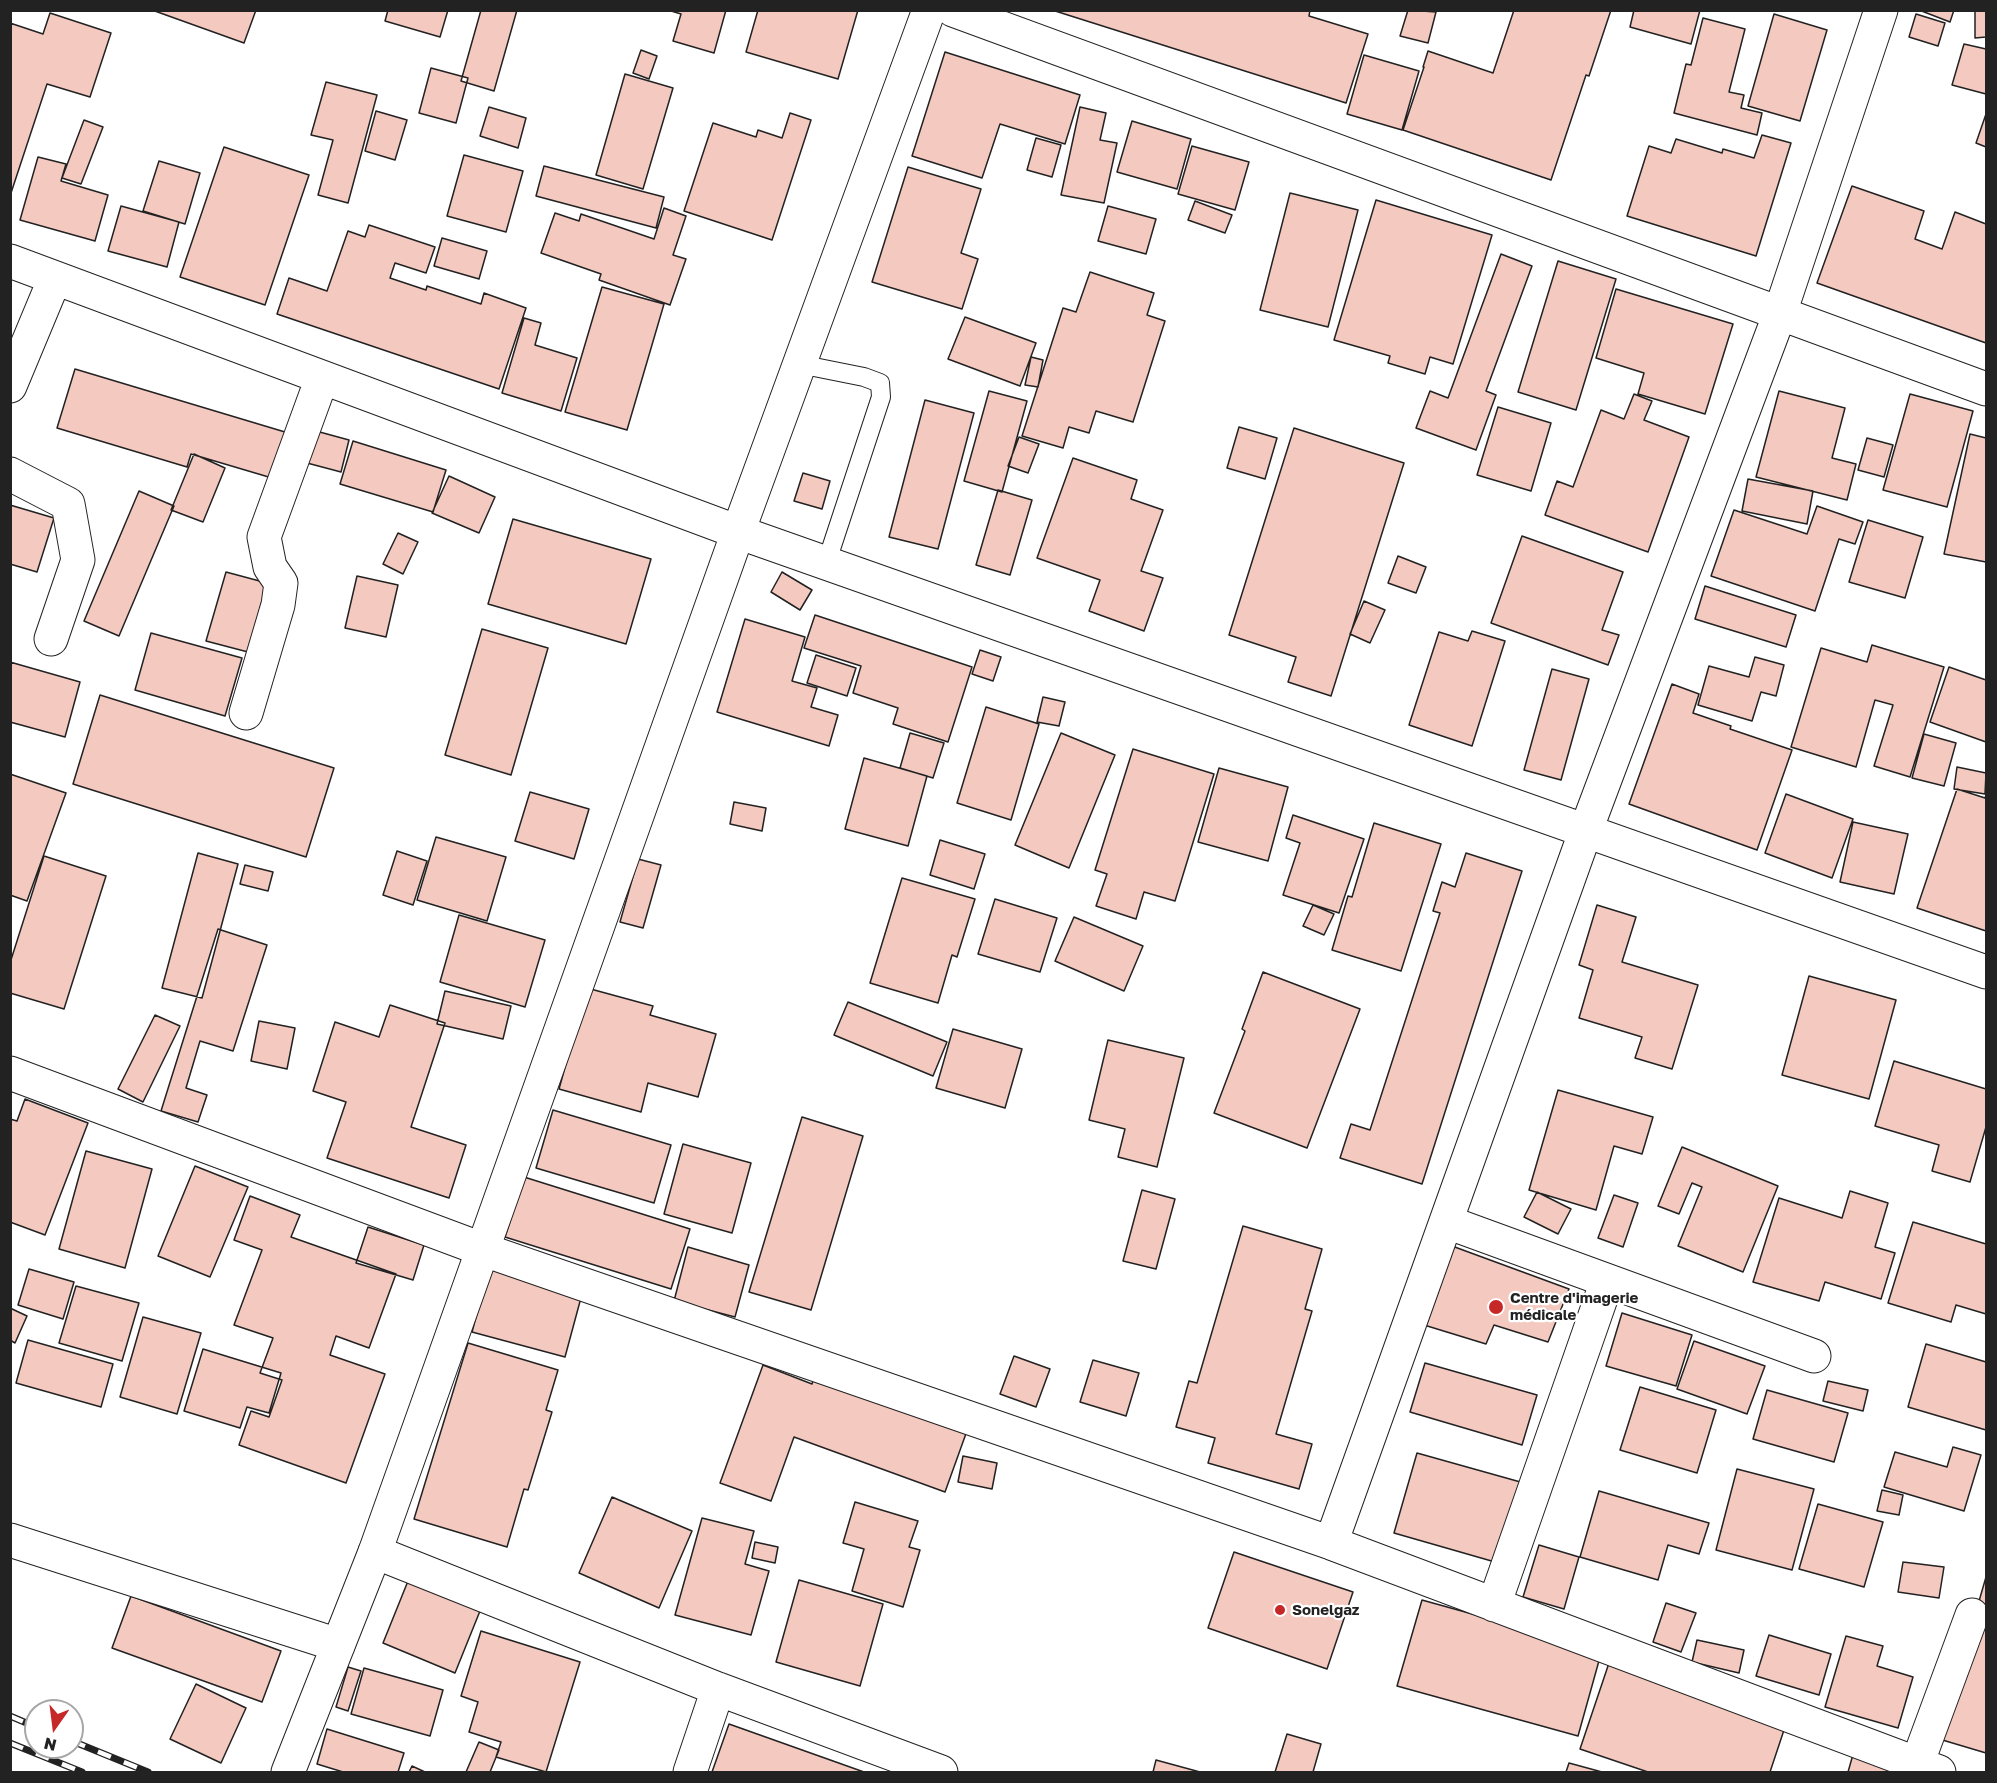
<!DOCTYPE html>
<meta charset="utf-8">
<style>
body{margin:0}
#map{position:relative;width:1997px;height:1783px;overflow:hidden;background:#fff;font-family:"Golos Text",sans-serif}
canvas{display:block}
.frame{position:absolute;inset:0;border:12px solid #222;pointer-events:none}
.north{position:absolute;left:24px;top:1699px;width:60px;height:60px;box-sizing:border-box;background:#fff;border:2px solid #a7a7a7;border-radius:50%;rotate:194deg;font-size:16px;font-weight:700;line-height:24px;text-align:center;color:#222}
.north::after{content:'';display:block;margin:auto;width:21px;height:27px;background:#c62828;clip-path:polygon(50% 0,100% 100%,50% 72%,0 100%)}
</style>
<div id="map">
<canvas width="1997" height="1783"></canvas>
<div class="frame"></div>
<div class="north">N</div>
</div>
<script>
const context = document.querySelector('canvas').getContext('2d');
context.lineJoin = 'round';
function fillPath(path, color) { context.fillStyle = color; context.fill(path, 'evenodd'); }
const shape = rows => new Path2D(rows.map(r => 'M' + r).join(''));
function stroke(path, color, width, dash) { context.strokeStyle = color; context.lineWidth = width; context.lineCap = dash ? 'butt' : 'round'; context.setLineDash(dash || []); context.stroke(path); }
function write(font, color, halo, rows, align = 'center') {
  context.font = font + ' "Golos Text",sans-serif'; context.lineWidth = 4.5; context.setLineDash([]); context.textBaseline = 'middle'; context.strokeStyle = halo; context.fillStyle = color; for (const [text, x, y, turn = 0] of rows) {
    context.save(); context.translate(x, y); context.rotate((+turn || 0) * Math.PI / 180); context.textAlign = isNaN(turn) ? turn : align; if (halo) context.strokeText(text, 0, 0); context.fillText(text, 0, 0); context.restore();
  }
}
const building = shape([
 [152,10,256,10,244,43,152,10],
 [388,10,448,10,440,37,385,21,388,10],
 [481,10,517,10,494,91,461,81,481,10],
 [726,10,714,53,673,41,681,14,668,10,726,10],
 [758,10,858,10,838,79,746,52,758,10],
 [1052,10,1310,10,1309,16,1368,34,1346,103,1052,10],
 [1408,10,1436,12,1428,43,1400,36,1408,10],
 [1514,10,1611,10,1589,76,1586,75,1551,180,1403,130,1424,67,1423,67,1428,51,1493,73,1514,10],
 [1634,10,1700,10,1691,44,1630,27,1634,10],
 [1919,10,1954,10,1950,22,1919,10],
 [1975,10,1986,10,1986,37,1975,38,1975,10],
 [50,13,111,33,90,97,47,84,10,196,10,23,43,34,50,13],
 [1774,14,1827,30,1800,121,1748,106,1774,14],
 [1916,14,1945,23,1938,46,1909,37,1916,14],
 [1703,18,1745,29,1729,92,1744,95,1741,108,1762,113,1757,135,1674,113,1686,64,1691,65,1703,18],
 [1964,44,1986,49,1986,94,1952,85,1964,44],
 [641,50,657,56,649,79,633,73,641,50],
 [945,52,1080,95,1065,144,1000,124,982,178,912,156,945,52],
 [1364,55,1419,71,1402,130,1347,114,1364,55],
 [431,68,468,78,456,123,419,113,431,68],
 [625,74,673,88,643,189,596,175,625,74],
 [326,82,377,95,348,203,318,195,333,140,311,135,326,82],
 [489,107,526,118,518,148,480,136,489,107],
 [1080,107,1106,113,1100,140,1117,143,1104,203,1061,195,1080,107],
 [376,111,407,120,395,160,365,151,376,111],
 [790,113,811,120,772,240,684,211,713,123,756,137,758,130,782,138,790,113],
 [1986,114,1986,147,1976,143,1986,114],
 [84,120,103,127,81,184,62,178,84,120],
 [1132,121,1191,139,1177,189,1117,172,1132,121],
 [1762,135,1791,143,1756,256,1627,216,1649,146,1671,153,1676,139,1722,153,1723,149,1754,158,1762,135],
 [1036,138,1061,145,1052,177,1027,170,1036,138],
 [1192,146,1249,162,1235,210,1178,194,1192,146],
 [224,147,309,175,265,305,180,277,224,147],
 [464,155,523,171,506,232,447,216,464,155],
 [38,157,66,164,61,181,108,195,95,241,20,220,38,157],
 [159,161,200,173,185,224,143,211,159,161],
 [544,166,664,197,656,228,536,196,544,166],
 [908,167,981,189,961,253,978,259,962,309,872,282,908,167],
 [1852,186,1924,211,1915,239,1942,249,1955,212,1986,224,1986,343,1817,283,1852,186],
 [1290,193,1358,210,1328,327,1260,310,1290,193],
 [1376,200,1492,235,1453,364,1430,357,1425,374,1388,363,1390,356,1334,340,1376,200],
 [1195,201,1232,215,1225,233,1188,220,1195,201],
 [121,206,179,222,167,267,108,251,121,206],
 [1108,206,1156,219,1146,254,1098,241,1108,206],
 [664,208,686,216,673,255,686,259,670,305,599,280,601,274,541,253,555,213,579,221,581,214,654,239,664,208],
 [369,225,435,247,426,273,395,263,390,278,426,290,427,286,481,304,484,293,526,308,499,389,277,314,289,278,327,291,348,231,365,237,369,225],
 [442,238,487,251,479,279,434,266,442,238],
 [1501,254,1532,266,1486,391,1496,395,1476,450,1416,428,1430,391,1448,398,1501,254],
 [1558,261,1616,279,1576,410,1518,392,1558,261],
 [1090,272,1154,293,1147,315,1165,321,1133,422,1096,411,1089,433,1069,427,1063,448,1022,436,1063,308,1076,312,1090,272],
 [602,287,664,304,627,430,565,412,602,287],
 [1616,289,1733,324,1705,414,1638,394,1644,373,1596,358,1616,289],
 [965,317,1036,343,1020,386,948,359,965,317],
 [524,318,541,323,535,345,577,358,561,411,502,393,524,318],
 [1031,357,1043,360,1038,387,1025,385,1031,357],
 [75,369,285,432,272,478,191,454,187,467,57,428,75,369],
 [989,391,1027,401,1002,492,964,481,989,391],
 [1779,391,1845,408,1832,458,1856,464,1847,500,1756,477,1779,391],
 [1634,394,1652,401,1644,420,1689,437,1648,552,1545,515,1557,481,1573,487,1601,410,1624,419,1634,394],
 [1910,394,1973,411,1947,507,1883,490,1910,394],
 [925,400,974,413,938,549,889,537,925,400],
 [1498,407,1551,423,1531,491,1477,475,1498,407],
 [1239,427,1277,438,1265,479,1227,468,1239,427],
 [1294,428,1404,463,1331,696,1288,682,1296,657,1229,635,1294,428],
 [316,431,349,440,341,472,307,463,316,431],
 [1970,434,1986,438,1986,562,1944,554,1970,434],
 [1019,437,1039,444,1028,473,1008,466,1019,437],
 [1867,438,1893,445,1884,477,1858,470,1867,438],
 [353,441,446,470,433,512,340,484,353,441],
 [194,454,225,468,203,522,171,510,194,454],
 [1073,458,1137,480,1131,499,1163,510,1141,571,1163,578,1144,631,1089,611,1100,580,1037,558,1073,458],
 [803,473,830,481,822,509,794,501,803,473],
 [449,476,495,497,479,533,432,513,449,476],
 [1748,479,1813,491,1807,524,1742,511,1748,479],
 [998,490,1032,500,1010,575,976,565,998,490],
 [139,491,174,506,119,636,84,621,139,491],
 [10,505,54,518,37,572,10,564,10,505],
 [1817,506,1863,522,1855,544,1839,539,1815,611,1711,576,1734,510,1807,534,1817,506],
 [513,519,651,559,626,644,488,604,513,519],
 [1868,520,1923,537,1905,598,1849,582,1868,520],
 [398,533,418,542,403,574,383,564,398,533],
 [1522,536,1623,572,1602,630,1619,635,1608,665,1491,623,1522,536],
 [1398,556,1426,567,1416,593,1388,583,1398,556],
 [226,572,267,583,248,652,206,641,226,572],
 [782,572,812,590,800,610,771,592,782,572],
 [357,576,398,585,386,637,345,628,357,576],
 [1705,586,1796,615,1786,647,1695,619,1705,586],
 [1364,601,1385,610,1370,643,1350,634,1364,601],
 [815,615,972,667,948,742,893,724,898,708,853,693,861,666,804,648,815,615],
 [745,619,805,637,792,681,817,688,811,707,838,715,829,746,717,712,745,619],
 [482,629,548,648,511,775,445,755,482,629],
 [1472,631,1505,641,1472,746,1409,725,1439,632,1468,641,1472,631],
 [151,633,242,658,225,716,135,690,151,633],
 [1872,645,1944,667,1910,777,1874,766,1893,705,1875,700,1856,767,1791,747,1821,648,1867,662,1872,645],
 [980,650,1001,657,993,681,972,674,980,650],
 [816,655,856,668,847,696,807,683,816,655],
 [1755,657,1784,665,1776,696,1761,692,1752,721,1698,705,1709,666,1749,677,1755,657],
 [10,662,80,682,65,737,10,722,10,662],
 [1949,667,1986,680,1986,742,1930,722,1949,667],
 [1552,669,1589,679,1561,780,1524,770,1552,669],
 [1672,684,1699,694,1693,713,1731,726,1730,729,1792,750,1757,850,1629,804,1672,684],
 [100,695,334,768,306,857,73,784,100,695],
 [1043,697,1065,702,1059,726,1037,722,1043,697],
 [986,707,1039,724,1011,820,957,803,986,707],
 [910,733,944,743,933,778,900,768,910,733],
 [1061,733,1115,755,1069,868,1015,845,1061,733],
 [1924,734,1956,743,1944,786,1912,778,1924,734],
 [1133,749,1214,774,1175,901,1144,892,1136,919,1096,906,1107,874,1095,870,1133,749],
 [864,758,927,776,908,846,845,829,864,758],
 [1957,767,1986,773,1985,794,1954,789,1957,767],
 [1219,768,1288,787,1268,861,1198,842,1219,768],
 [10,774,66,793,27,901,10,895,10,774],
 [1957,789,1985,798,1986,795,1986,931,1917,908,1957,789],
 [530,792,589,809,574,859,515,841,530,792],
 [1786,794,1853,819,1832,878,1765,853,1786,794],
 [734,802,766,808,762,831,730,824,734,802],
 [1293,815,1364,839,1339,913,1283,895,1300,843,1286,838,1293,815],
 [1853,822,1908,834,1894,894,1840,882,1853,822],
 [1374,823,1441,844,1401,971,1332,950,1348,896,1352,897,1374,823],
 [436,837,506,857,487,921,417,900,436,837],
 [940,840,985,854,974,889,930,875,940,840],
 [397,851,427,861,413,905,383,895,397,851],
 [198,853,238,864,202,998,162,988,198,853],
 [1466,853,1522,871,1422,1184,1340,1158,1351,1124,1370,1130,1440,913,1433,911,1442,882,1455,887,1466,853],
 [44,856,106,876,64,1009,10,993,10,963,44,856],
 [638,859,661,865,643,928,620,922,638,859],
 [245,865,273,872,268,891,240,884,245,865],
 [902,878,975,899,957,957,952,955,938,1003,870,983,902,878],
 [995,899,1057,918,1040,972,978,954,995,899],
 [1313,905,1334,914,1324,935,1303,926,1313,905],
 [1597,905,1636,917,1622,962,1698,985,1672,1069,1635,1058,1642,1037,1579,1018,1593,970,1579,965,1597,905],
 [459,915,545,940,525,1007,440,982,459,915],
 [1074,917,1143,946,1124,991,1055,961,1074,917],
 [218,929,267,945,233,1051,200,1041,186,1088,207,1095,198,1122,161,1111,218,929],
 [1263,972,1360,1009,1307,1148,1214,1113,1245,1031,1242,1029,1263,972],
 [1809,976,1896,1000,1869,1099,1782,1075,1809,976],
 [587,988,653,1006,650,1015,716,1034,698,1097,648,1083,641,1112,559,1089,587,988],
 [445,991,511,1006,503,1039,437,1024,445,991],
 [848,1002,947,1042,933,1076,834,1035,848,1002],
 [390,1005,445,1023,411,1127,466,1145,449,1198,327,1158,346,1102,313,1091,335,1022,379,1037,390,1005],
 [155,1015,180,1026,143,1102,118,1089,155,1015],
 [259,1021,295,1028,287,1069,251,1061,259,1021],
 [953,1029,1022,1049,1005,1108,936,1088,953,1029],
 [1108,1040,1184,1058,1157,1167,1118,1157,1125,1129,1089,1120,1108,1040],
 [1894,1061,1986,1089,1986,1127,1970,1182,1932,1171,1939,1145,1875,1126,1894,1061],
 [1558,1090,1653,1117,1642,1154,1614,1146,1596,1210,1529,1190,1558,1090],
 [25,1099,88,1123,45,1235,10,1222,10,1119,17,1121,25,1099],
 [553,1110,671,1145,654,1203,536,1168,553,1110],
 [802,1117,863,1136,811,1310,749,1292,802,1117],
 [683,1144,751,1163,732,1233,664,1214,683,1144],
 [1682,1147,1778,1186,1743,1272,1678,1246,1702,1187,1692,1183,1679,1214,1658,1206,1682,1147],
 [86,1151,152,1169,125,1268,59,1249,86,1151],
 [195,1166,248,1187,210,1277,158,1256,195,1166],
 [524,1177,690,1229,671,1289,505,1237,524,1177],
 [1142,1190,1175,1199,1156,1269,1123,1261,1142,1190],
 [1850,1191,1888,1203,1875,1247,1895,1253,1881,1299,1825,1282,1819,1301,1753,1282,1779,1198,1842,1218,1850,1191],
 [1537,1192,1571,1209,1558,1234,1524,1217,1537,1192],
 [1614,1195,1638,1203,1623,1247,1598,1238,1614,1195],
 [250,1196,300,1215,291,1237,396,1274,369,1348,336,1336,330,1355,385,1374,346,1483,239,1445,251,1411,269,1417,282,1380,260,1373,273,1338,234,1325,262,1250,234,1240,250,1196],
 [1913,1222,1986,1244,1986,1314,1956,1305,1951,1322,1888,1303,1913,1222],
 [1243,1226,1322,1249,1305,1309,1312,1311,1276,1434,1312,1444,1299,1489,1208,1463,1215,1438,1176,1427,1189,1381,1197,1383,1243,1226],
 [368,1227,424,1245,413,1280,356,1263,368,1227],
 [1452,1246,1569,1289,1548,1342,1494,1325,1486,1344,1424,1325,1452,1246],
 [688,1247,749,1265,735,1317,674,1301,688,1247],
 [29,1269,74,1282,63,1319,18,1305,29,1269],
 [489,1269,582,1294,565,1357,472,1332,489,1269],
 [76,1286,139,1303,122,1361,59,1343,76,1286],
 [10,1308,27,1316,15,1343,10,1340,10,1308],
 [1622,1313,1692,1335,1676,1386,1606,1366,1622,1313],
 [143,1317,201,1333,177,1414,120,1397,143,1317],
 [28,1340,113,1364,101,1407,16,1383,28,1340],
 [1694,1341,1765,1366,1747,1414,1677,1389,1694,1341],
 [468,1343,558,1370,546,1410,552,1412,528,1490,524,1489,507,1547,414,1519,468,1343],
 [1926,1344,1986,1362,1986,1430,1908,1407,1926,1344],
 [203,1349,281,1373,269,1413,247,1407,240,1428,184,1411,203,1349],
 [1014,1356,1050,1369,1036,1407,1000,1394,1014,1356],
 [1093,1360,1139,1373,1126,1416,1080,1402,1093,1360],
 [1425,1363,1537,1395,1522,1445,1410,1412,1425,1363],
 [763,1365,812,1384,815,1374,968,1428,945,1492,794,1437,771,1501,720,1483,763,1365],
 [1828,1381,1868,1390,1863,1411,1823,1401,1828,1381],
 [1640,1387,1716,1410,1697,1473,1620,1450,1640,1387],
 [1767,1390,1848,1413,1834,1462,1753,1439,1767,1390],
 [1953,1447,1981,1455,1964,1511,1884,1487,1895,1452,1947,1467,1953,1447],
 [1417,1453,1524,1483,1502,1564,1394,1533,1417,1453],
 [963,1456,997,1463,992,1489,958,1482,963,1456],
 [1737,1469,1814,1489,1792,1570,1716,1550,1737,1469],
 [1882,1490,1903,1495,1899,1515,1877,1511,1882,1490],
 [1599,1491,1709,1523,1699,1554,1668,1545,1658,1580,1580,1557,1599,1491],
 [612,1497,692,1531,659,1608,579,1573,612,1497],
 [855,1502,918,1521,909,1547,920,1550,903,1607,852,1591,864,1549,843,1543,855,1502],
 [1818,1504,1883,1522,1864,1587,1799,1569,1818,1504],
 [702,1518,754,1531,745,1564,769,1571,751,1635,675,1615,702,1518],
 [755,1542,778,1547,775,1563,752,1558,755,1542],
 [1539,1545,1579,1557,1564,1609,1523,1597,1539,1545],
 [1234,1552,1353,1592,1327,1669,1208,1628,1234,1552],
 [1903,1562,1944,1567,1939,1598,1898,1592,1903,1562],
 [1986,1577,1986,1753,1939,1739,1986,1577],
 [799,1580,883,1604,860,1686,776,1662,799,1580],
 [408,1581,480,1611,455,1673,383,1643,408,1581],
 [131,1596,281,1651,262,1702,112,1648,131,1596],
 [1422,1600,1602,1650,1578,1736,1397,1686,1422,1600],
 [1666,1603,1696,1613,1681,1652,1653,1642,1666,1603],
 [481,1631,580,1662,546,1772,496,1757,501,1742,469,1732,478,1702,461,1696,481,1631],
 [1769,1635,1831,1654,1819,1695,1756,1676,1769,1635],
 [1846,1636,1883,1646,1877,1666,1913,1677,1898,1728,1825,1707,1846,1636],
 [1697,1640,1744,1650,1739,1673,1692,1662,1697,1640],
 [1610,1660,1788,1718,1770,1772,1648,1772,1580,1749,1610,1660],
 [348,1667,361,1671,348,1711,336,1707,348,1667],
 [364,1668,443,1690,430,1736,351,1714,364,1668],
 [196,1684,246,1708,221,1763,170,1739,196,1684],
 [729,1724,864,1772,712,1772,729,1724],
 [327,1729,404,1753,398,1772,343,1772,317,1764,327,1729],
 [1287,1734,1321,1744,1313,1772,1275,1772,1287,1734],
 [479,1742,499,1750,490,1772,466,1772,479,1742],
 [1854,1751,1917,1772,1848,1772,1854,1751],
 [1156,1760,1200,1772,1153,1772,1156,1760],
 [1569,1763,1602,1772,1566,1772,1569,1763],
 [412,1766,425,1772,409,1772,412,1766]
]);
const service = shape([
 [799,364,864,377,880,383,881,397,826,564]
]);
const minor = shape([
 [953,10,1986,389],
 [10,261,738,532,1986,972],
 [10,386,55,278],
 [10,474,68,504,78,560,51,639],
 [246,713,278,605,281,583,270,567,264,537,322,378],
 [10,1073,484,1250,1331,1543,1939,1772],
 [1447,1222,1814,1356],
 [10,1540,338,1645],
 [1331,1543,1586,830,1780,313,1881,10],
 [375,1552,718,1689,941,1772],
 [1494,1605,1607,1281],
 [1917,1764,1972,1615],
 [690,1772,718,1689]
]);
const primary = shape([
 [288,1772,375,1552,738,532,929,10]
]);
const rail = shape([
 [10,1716,36,1727],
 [72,1741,148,1772],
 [10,1743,82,1772]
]);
const markers = [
 [1496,1307,8,"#c62828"],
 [1280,1610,6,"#c62828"]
];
const poiNames = [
 ["Centre d'imagerie",1510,1298],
 ["médicale",1510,1315],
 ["Sonelgaz",1292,1610]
];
fillPath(building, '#f3c9c0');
stroke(building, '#222', 1.5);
stroke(service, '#222', 20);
stroke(minor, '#222', 35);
stroke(primary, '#222', 35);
stroke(service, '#fff', 18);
stroke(minor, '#fff', 33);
stroke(primary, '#fff', 33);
stroke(rail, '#222', 7);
stroke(rail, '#fff', 4.5, [14]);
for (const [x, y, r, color] of markers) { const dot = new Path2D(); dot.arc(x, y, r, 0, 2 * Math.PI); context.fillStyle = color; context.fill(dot); stroke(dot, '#fff', 2); }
write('bold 15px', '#222', '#fff', poiNames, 'left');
</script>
